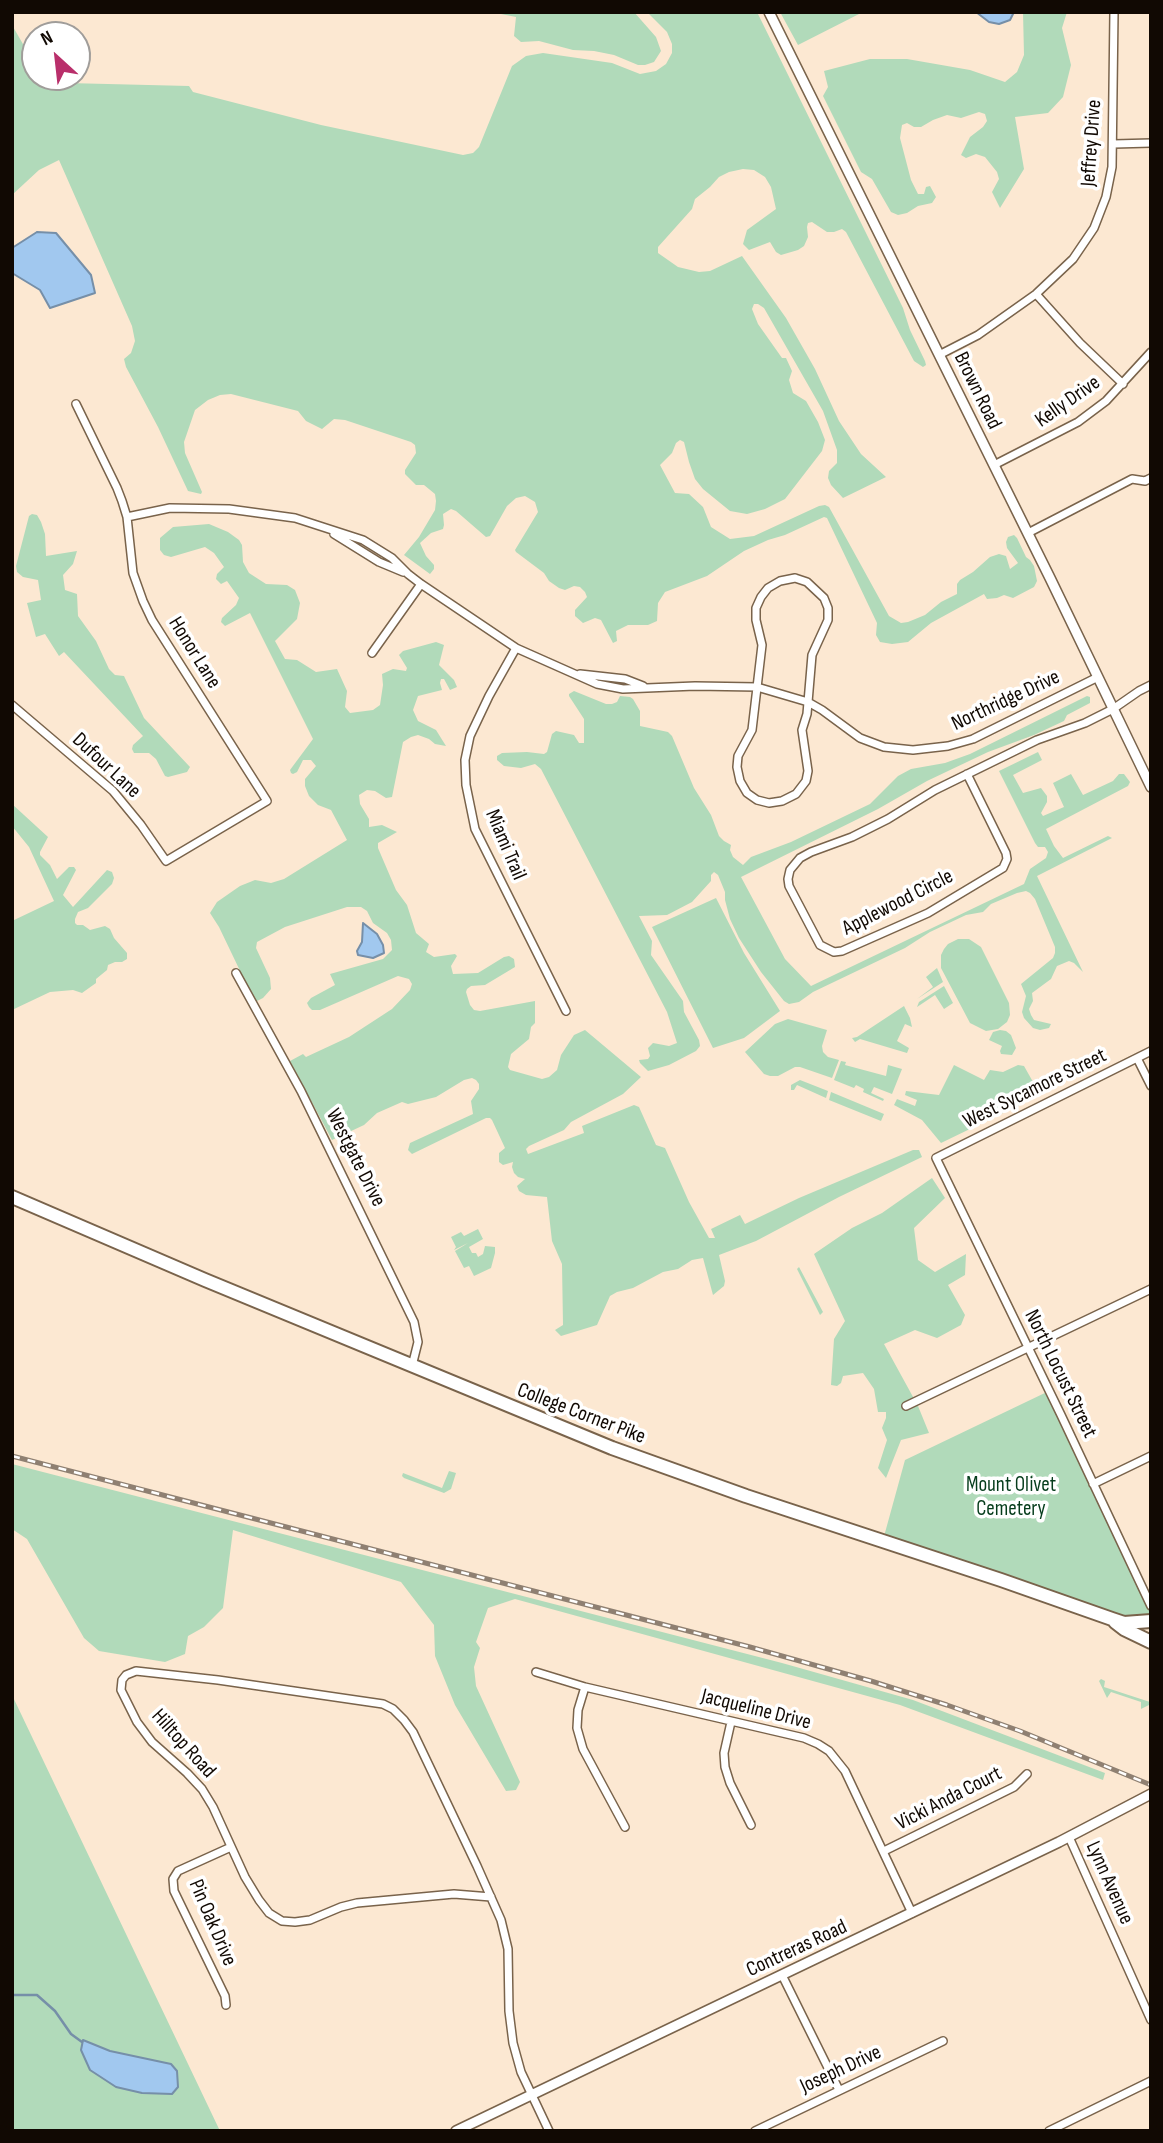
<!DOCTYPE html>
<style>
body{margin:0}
#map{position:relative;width:1163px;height:2143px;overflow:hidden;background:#fce8d2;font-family:"Sofia Sans Condensed",sans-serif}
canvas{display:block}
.frame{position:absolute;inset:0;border:14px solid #110903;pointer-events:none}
.north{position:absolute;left:21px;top:21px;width:70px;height:70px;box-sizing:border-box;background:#fff;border:2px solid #a09d9a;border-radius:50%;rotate:333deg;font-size:19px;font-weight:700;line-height:28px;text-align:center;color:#110903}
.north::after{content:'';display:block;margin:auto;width:24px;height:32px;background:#b92f6b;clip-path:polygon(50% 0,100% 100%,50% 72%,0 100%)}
</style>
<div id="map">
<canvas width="1163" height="2143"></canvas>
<div class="frame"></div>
<div class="north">N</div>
</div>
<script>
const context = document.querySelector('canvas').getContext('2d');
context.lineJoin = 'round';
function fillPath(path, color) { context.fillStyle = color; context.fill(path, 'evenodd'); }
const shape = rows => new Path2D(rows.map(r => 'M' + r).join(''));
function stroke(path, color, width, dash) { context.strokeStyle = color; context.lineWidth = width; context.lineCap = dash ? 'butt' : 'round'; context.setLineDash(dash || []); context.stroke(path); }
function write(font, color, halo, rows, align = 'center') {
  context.font = font + ' "Sofia Sans Condensed",sans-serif'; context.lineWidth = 7; context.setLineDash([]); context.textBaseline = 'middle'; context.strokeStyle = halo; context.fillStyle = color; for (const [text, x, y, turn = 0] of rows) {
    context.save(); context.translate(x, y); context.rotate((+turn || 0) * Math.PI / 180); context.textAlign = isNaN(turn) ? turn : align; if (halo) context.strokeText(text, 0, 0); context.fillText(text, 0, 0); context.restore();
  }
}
const green = shape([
 [491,12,634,12,656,37,661,51,654,62,645,65,638,65,614,55,594,51,573,50,539,41,521,42,514,36,516,17],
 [647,12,757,12,903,308,910,330,925,361,926,365,923,367,914,361,846,232,842,229,834,232,827,232,812,222,808,223,807,227,808,237,804,246,798,250,781,255,776,252,770,242,749,250,743,244,747,230,776,209,771,187,765,177,754,170,743,169,729,172,719,177,710,187,695,199,692,209,658,247,658,253,678,267,699,272,710,271,742,256,786,318,815,369,839,421,861,454,886,477,843,498,831,485,828,478,829,471,837,463,837,450,823,411,764,308,758,304,754,304,752,309,758,324,782,358,786,358,792,371,789,380,793,393,806,401,818,422,825,440,822,451,785,499,765,509,747,514,730,511,703,489,695,479,689,462,684,442,680,440,676,443,672,453,660,465,675,493,689,494,703,507,711,527,730,539,754,536,819,506,825,505,829,507,889,616,901,623,908,622,925,615,941,602,957,594,957,584,960,580,973,572,990,557,999,554,1006,556,1010,569,1018,563,1007,548,1006,542,1008,537,1014,535,1017,538,1026,557,1030,560,1034,566,1037,581,1034,587,1013,598,1004,595,997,598,987,599,984,594,931,623,908,642,892,644,880,642,876,635,877,623,827,518,824,517,785,535,768,540,744,551,707,576,665,592,658,603,657,621,648,625,628,625,616,631,617,641,613,643,601,620,595,618,583,623,575,616,575,610,587,597,585,592,580,587,574,586,565,590,559,588,549,581,544,573,516,552,515,550,538,512,535,502,525,496,516,498,507,506,490,536,486,537,456,511,451,509,443,514,444,525,443,529,431,533,420,543,426,556,434,565,434,569,430,574,404,555,419,537,435,510,436,501,435,494,424,485,416,485,405,474,405,470,416,453,415,445,411,442,345,420,334,419,322,429,306,421,298,411,231,394,220,395,208,400,195,410,184,442,185,453,202,492,201,494,188,491,158,427,126,367,124,359,131,353,135,341,132,326,59,160,39,170,12,195,12,25,35,65,35,77,52,77,67,83,189,86,193,92,321,125,463,155,473,153,479,147,512,66,526,56,543,53,612,63,640,74,656,71,666,64,672,53,672,44,667,32],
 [780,12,863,12,798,45],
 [1023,12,1067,12,1062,28,1071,65,1063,97,1048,113,1015,117,1024,169,1000,208,992,192,999,179,997,172,985,157,976,154,966,158,961,155,970,137,983,127,987,121,985,114,979,112,961,118,947,115,933,120,921,127,914,127,907,123,902,125,900,138,911,180,918,194,924,194,926,187,930,186,936,197,932,203,918,206,907,213,898,215,891,212,872,179,861,172,823,96,828,87,824,71,870,59,907,59,970,70,1005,82,1017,72,1024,55],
 [32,514,37,515,41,522,45,534,46,556,77,551,73,564,63,575,65,590,77,594,78,616,96,641,109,669,115,675,124,676,144,718,190,767,187,772,168,777,165,776,156,759,149,753,134,753,132,749,133,745,143,736,64,652,59,656,45,634,36,637,27,603,41,600,38,580,23,577,17,572,16,566,29,516],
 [209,524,228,532,239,540,242,545,243,562,249,573,266,584,287,585,295,590,300,603,297,619,275,641,285,659,297,660,316,672,337,669,347,691,345,707,350,713,373,710,380,705,383,685,382,674,393,669,406,671,407,668,399,655,403,651,436,642,444,645,439,665,454,680,457,687,450,690,444,679,441,679,440,683,442,690,418,696,413,710,418,721,436,730,446,746,435,744,429,739,418,735,411,737,403,742,392,797,386,798,375,791,367,790,359,795,360,804,369,819,369,827,382,825,397,832,378,843,378,848,396,890,407,905,416,933,429,944,426,952,434,957,455,954,457,956,451,966,453,974,478,973,504,957,509,956,514,959,515,967,485,985,471,986,467,989,466,992,470,1005,474,1010,480,1011,535,1001,535,1023,531,1027,529,1039,511,1054,508,1067,510,1070,542,1079,549,1077,557,1070,561,1055,574,1035,585,1030,641,1077,623,1094,571,1122,564,1130,529,1146,526,1149,528,1154,584,1133,582,1126,634,1105,639,1107,656,1145,665,1148,689,1202,709,1238,715,1238,711,1229,740,1215,745,1224,799,1198,913,1150,919,1150,922,1157,839,1197,756,1241,719,1255,725,1281,724,1286,713,1295,703,1258,692,1260,678,1269,663,1272,633,1288,617,1292,610,1296,597,1325,561,1336,555,1330,563,1325,562,1264,552,1241,547,1197,526,1195,519,1191,517,1186,525,1179,518,1177,514,1173,512,1167,513,1162,503,1165,499,1162,499,1153,505,1148,492,1120,490,1118,486,1118,412,1154,408,1150,410,1143,473,1114,471,1101,479,1089,479,1084,476,1080,472,1078,464,1080,436,1097,408,1104,402,1102,377,1113,364,1125,332,1140,290,1061,303,1054,306,1057,349,1037,392,1009,410,990,412,984,409,979,398,976,320,1010,312,1010,309,1007,307,1003,311,998,335,985,330,974,383,959,392,950,391,940,387,933,373,923,367,911,361,907,347,907,285,927,257,942,256,948,270,978,271,989,263,998,255,1002,219,927,210,913,217,902,240,886,255,880,271,883,284,879,347,840,331,810,318,805,309,796,305,786,305,779,316,766,311,760,303,760,297,772,293,774,291,773,290,770,313,739,250,613,225,626,221,622,222,618,236,605,239,598,227,581,221,584,216,579,217,574,224,567,214,553,205,547,171,557,164,555,160,550,160,538,173,527],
 [574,691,606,704,612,704,617,702,620,696,630,697,633,699,640,711,640,726,668,732,672,736,694,788,711,815,719,836,724,841,731,845,730,850,733,857,743,865,751,857,791,842,870,804,898,776,911,769,945,763,970,754,1087,696,1090,697,1090,703,1067,715,1064,721,1034,735,988,752,927,781,878,809,741,877,785,959,811,986,1024,884,1030,869,1046,858,1048,852,1045,847,1038,847,1035,843,999,771,1038,752,1042,760,1013,775,1023,793,1041,788,1047,796,1047,802,1041,813,1043,816,1064,807,1053,783,1071,774,1083,795,1113,781,1119,774,1124,774,1130,782,1128,786,1046,829,1054,846,1063,858,1108,836,1112,838,1037,876,1083,972,1074,963,1069,961,1057,966,1051,979,1032,993,1033,1001,1029,1009,1031,1015,1034,1020,1051,1024,1049,1028,1040,1030,1033,1028,1024,1018,1022,1012,1026,996,1021,984,1053,958,1055,953,1055,947,1035,899,1030,893,1026,891,1017,893,991,904,983,912,966,915,930,932,905,948,813,992,799,1002,789,1004,784,1001,761,972,739,938,730,919,725,900,725,892,718,875,714,872,711,875,711,881,692,902,667,915,639,916,652,941,651,955,683,1001,684,1012,699,1040,700,1046,696,1051,669,1065,648,1071,640,1063,639,1060,648,1059,650,1056,648,1048,653,1043,669,1046,677,1043,667,1012,541,769,535,764,521,768,504,766,497,760,497,756,502,753,527,752,544,754,547,752,552,734,556,731,574,735,579,743,584,743,584,719,569,696,569,694],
 [12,804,48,837,40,852,40,855,50,865,57,879,69,867,74,867,76,870,63,895,73,907,107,870,112,872,114,878,112,884,88,908,78,912,75,919,75,923,77,925,83,925,90,930,105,926,110,929,114,938,127,953,127,959,122,962,115,962,108,965,107,970,96,979,96,983,82,993,73,990,50,992,12,1010,12,921,54,901,29,847,12,826],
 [716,898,744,953,780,1011,744,1038,713,1048,652,927],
 [958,939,969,939,981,947,1009,1003,1010,1015,1007,1022,998,1029,986,1031,970,1023,941,968,941,955,944,949,948,944],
 [937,968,943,982,917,999,933,987,926,977],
 [944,986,953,1003,944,1009,935,995,917,1007,919,1002],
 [904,1006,910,1018,912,1027,905,1024,897,1041,909,1048,907,1053,860,1039,855,1042,852,1038,857,1037],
 [788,1019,827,1030,822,1046,823,1052,828,1057,839,1060,832,1078,800,1067,795,1067,778,1076,770,1076,764,1074,745,1052,775,1024],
 [1000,1030,1006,1031,1011,1035,1016,1048,1012,1055,1001,1054,1000,1051,1002,1046,989,1040,993,1032],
 [841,1061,846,1062,845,1065,886,1076,888,1065,902,1069,892,1094,874,1087,871,1093,884,1099,883,1101,863,1092,864,1089,856,1085,854,1088,834,1080],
 [954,1065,984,1080,990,1070,1003,1072,1018,1065,1024,1066,1037,1089,1038,1096,941,1143,922,1120,894,1105,897,1099,915,1106,917,1100,905,1095,906,1091,939,1095],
 [800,1080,828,1091,826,1098,797,1085,794,1090,791,1090,791,1085],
 [831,1092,884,1114,881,1121,829,1100],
 [932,1178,945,1198,914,1228,918,1260,935,1272,966,1254,965,1275,948,1285,965,1315,961,1325,937,1338,915,1330,884,1344,918,1406,929,1433,901,1440,886,1478,878,1468,887,1440,882,1428,886,1418,886,1412,878,1412,874,1389,863,1373,843,1376,841,1383,837,1386,831,1385,834,1339,845,1321,814,1254,852,1228,882,1213],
 [478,1229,483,1239,469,1247,472,1253,476,1253,478,1257,483,1254,485,1246,495,1247,495,1253,491,1268,474,1276,469,1266,464,1268,455,1251,468,1243,454,1250,456,1247,451,1237,461,1232,464,1236],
 [799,1267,823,1312,820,1315,797,1269],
 [1049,1391,1151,1606,1151,1621,1136,1623,883,1540,905,1460],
 [12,1464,782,1663,913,1700,1105,1773,1103,1780,900,1705,515,1599,488,1608,476,1642,480,1648,474,1667,476,1686,520,1782,516,1790,506,1791,455,1705,435,1656,434,1625,401,1582,233,1530,223,1608,204,1627,188,1636,185,1654,165,1662,99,1651,84,1638,27,1539,12,1529],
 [449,1471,456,1473,451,1489,444,1493,404,1478,402,1476,403,1473,442,1488],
 [1101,1679,1105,1681,1104,1687,1150,1702,1151,1701,1151,1704,1141,1709,1141,1702,1111,1692,1107,1698,1099,1681],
 [12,1695,220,2131,12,2131]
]);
const water = shape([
 [976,12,1014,12,1010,20,999,24,989,22,976,12],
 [37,232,56,233,91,275,95,293,50,308,40,290,12,273,12,248,37,232],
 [363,923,377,934,383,945,384,953,373,958,358,955,357,951,362,942,363,923],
 [83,2040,110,2051,171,2064,177,2071,178,2087,172,2094,142,2093,116,2087,90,2070,81,2050,83,2040]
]);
const stream = shape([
 [12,1995,37,1995,55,2011,71,2034,82,2042]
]);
const minor = shape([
 [1114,144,1151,143],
 [1036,294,1080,343,1123,384],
 [939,355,978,335,1036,294,1073,259,1094,228,1106,197,1112,167,1114,12],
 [994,465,1078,422,1106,401,1151,352],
 [127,517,170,508,229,509,295,518,363,540,392,558,408,574,421,584,516,648,597,684,623,689,695,686,757,687,808,702,822,710,860,738,884,747,913,750,948,746,973,739,1098,677],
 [1028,533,1132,479,1145,481,1151,478],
 [334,534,379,562,403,572],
 [795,578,807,582,824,598,828,608,828,620,812,655,807,714,802,730,808,771,806,781,796,794,782,801,769,803,757,800,747,793,740,781,737,767,738,756,752,730,762,645,756,620,756,608,761,597,768,588,780,581,795,578],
 [516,648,489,696,470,736,465,760,466,785,475,829,566,1011],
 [372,653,421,584],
 [580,674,625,679,643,686],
 [12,705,113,791,141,825,166,861,267,801,152,620,143,601,133,573,127,517,122,501,117,488,76,404],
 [967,774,1006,853,1007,859,1003,868,928,913,842,951,834,952,820,945,789,886,788,879,790,870,800,858,811,852,852,837,888,819,935,790,1037,740,1085,723,1113,709,1139,691,1151,685],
 [236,973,301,1091,414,1322,418,1342,412,1366],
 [1151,1051,936,1158,1061,1415,1151,1606],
 [1137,1058,1151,1086],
 [906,1406,1151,1289],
 [1093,1484,1151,1456],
 [536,1672,585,1687,804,1738,818,1744,829,1751,845,1771,912,1913],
 [585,1687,578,1710,577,1728,583,1749,625,1827],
 [731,1722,724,1753,725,1767,730,1783,751,1825],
 [1069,1837,1151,2020],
 [884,1851,1014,1787,1027,1774],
 [491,1897,454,1894,357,1903,341,1907,310,1920,295,1922,282,1921,269,1913,259,1900,245,1877,213,1807,202,1789,187,1773,152,1742,137,1722,121,1690,122,1680,126,1675,136,1671,218,1680,383,1704,393,1709,404,1720,413,1732,477,1866,501,1920,508,1949,509,2011,513,2043,521,2072,549,2131],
 [782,1975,839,2090],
 [226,2005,225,1996,174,1891,173,1879,178,1871,231,1847],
 [755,2131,943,2041],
 [1049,2131,1151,2081]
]);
const tertiary = shape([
 [769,12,1050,578,1151,787],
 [456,2131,1059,1842,1151,1794]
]);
const trunk = shape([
 [12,1197,205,1280,612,1448,746,1496,1001,1580,1112,1619,1124,1623,1151,1621],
 [1115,1622,1124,1629,1151,1642]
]);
const rail = shape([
 [12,1456,750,1647,871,1681,947,1705,1020,1731,1151,1785]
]);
const streetNames = [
 ["Jeffrey Drive",1092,143,-86],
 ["Brown Road",977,391,64],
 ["Kelly Drive",1068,402,-35],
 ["Honor Lane",194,653,58],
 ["Northridge Drive",1006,701,-25],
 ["Dufour Lane",106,766,43],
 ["Miami Trail",505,845,67],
 ["Applewood Circle",898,903,-27],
 ["West Sycamore Street",1035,1089,-26],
 ["Westgate Drive",355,1158,63],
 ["North Locust Street",1060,1374,64],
 ["College Corner Pike",581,1414,21],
 ["Jacqueline Drive",756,1710,14],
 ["Hilltop Road",183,1744,48],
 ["Vicki Anda Court",949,1799,-27],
 ["Lynn Avenue",1109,1883,66],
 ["Pin Oak Drive",212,1923,67],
 ["Contreras Road",797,1949,-25],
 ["Joseph Drive",841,2070,-25]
];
const parkNames = [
 ["Mount Olivet",1011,1486],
 ["Cemetery",1011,1510]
];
fillPath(green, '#b1daba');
fillPath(water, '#a1c8ef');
stroke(water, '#768fa8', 2);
stroke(stream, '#768fa8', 2.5);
stroke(minor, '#79634b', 10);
stroke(tertiary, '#79634b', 12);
stroke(trunk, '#79634b', 16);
stroke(minor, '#fff', 7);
stroke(tertiary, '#fff', 9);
stroke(trunk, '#fff', 12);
stroke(rail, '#8f8072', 5);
stroke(rail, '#fff', 2.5, [8]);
write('21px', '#110903', '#fff', streetNames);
write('21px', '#063d1c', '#fff', parkNames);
</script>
